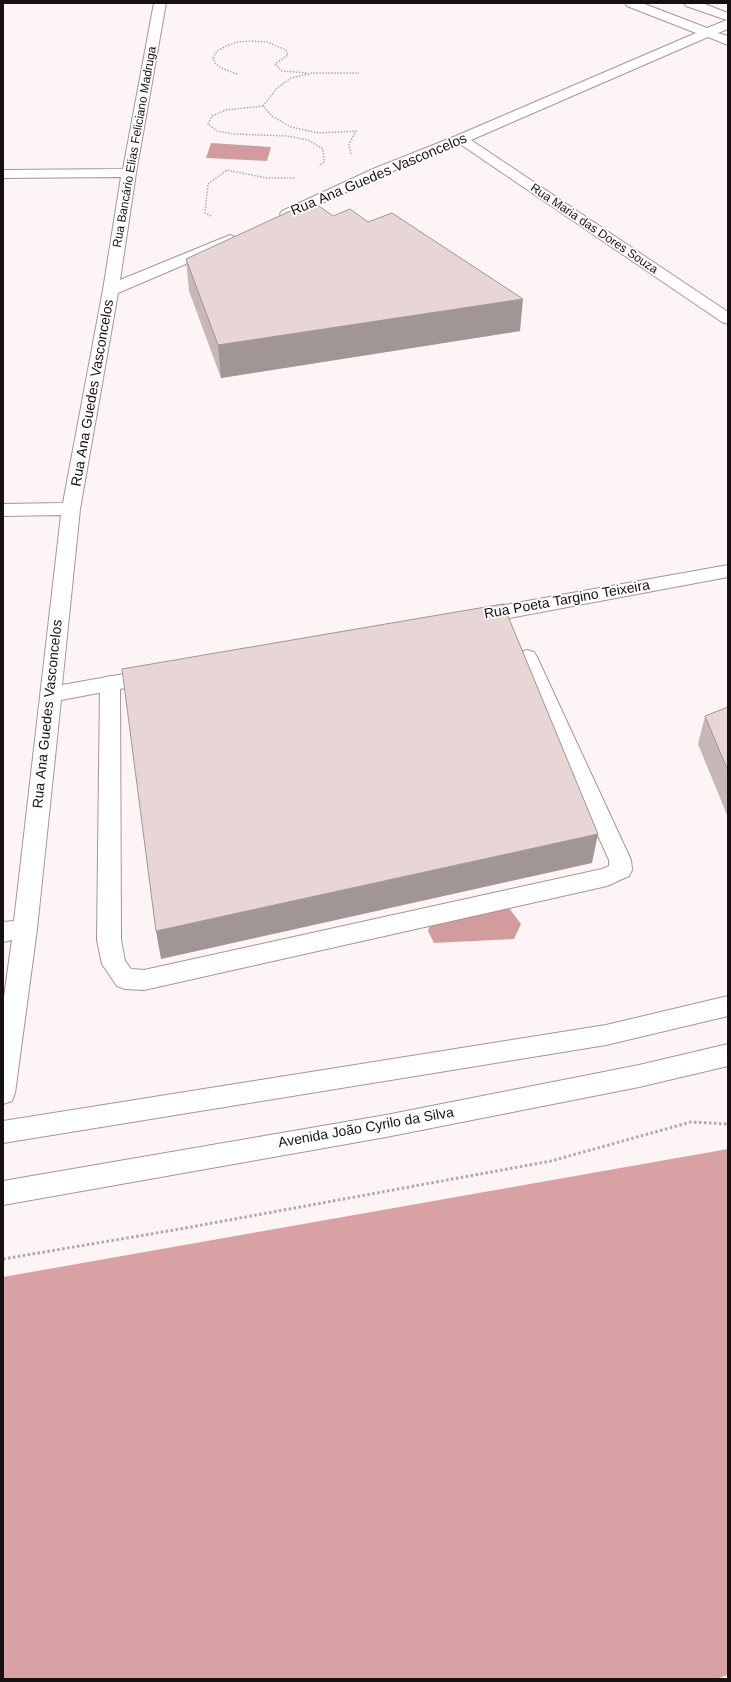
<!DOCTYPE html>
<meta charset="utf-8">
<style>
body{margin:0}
#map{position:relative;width:731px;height:1682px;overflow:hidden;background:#fdf5f5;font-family:Helvetica,sans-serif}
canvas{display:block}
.frame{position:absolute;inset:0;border:4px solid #171011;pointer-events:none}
</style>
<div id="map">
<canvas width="731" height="1682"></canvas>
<div class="frame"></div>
</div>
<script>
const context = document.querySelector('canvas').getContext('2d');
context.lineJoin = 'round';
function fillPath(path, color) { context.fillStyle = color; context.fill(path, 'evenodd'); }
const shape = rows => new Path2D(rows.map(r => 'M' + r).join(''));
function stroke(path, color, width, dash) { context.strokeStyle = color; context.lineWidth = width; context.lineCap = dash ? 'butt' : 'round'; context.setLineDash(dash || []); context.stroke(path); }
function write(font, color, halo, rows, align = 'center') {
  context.font = font + ' Helvetica,sans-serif'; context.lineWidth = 3.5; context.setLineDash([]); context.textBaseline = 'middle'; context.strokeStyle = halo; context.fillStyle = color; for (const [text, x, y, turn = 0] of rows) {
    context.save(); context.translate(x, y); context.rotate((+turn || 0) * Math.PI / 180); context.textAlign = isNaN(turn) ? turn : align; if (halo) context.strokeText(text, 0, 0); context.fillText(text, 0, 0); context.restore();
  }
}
const forest = shape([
 [728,1149,728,1675,716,1679,3,1679,3,1277]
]);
const water = shape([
 [211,143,271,147,267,161,206,158],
 [509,908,521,924,514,939,434,943,428,931,432,917]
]);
const pathFar1 = shape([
 [237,74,221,68,215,63,213,58,217,51,226,46,237,42,252,41,267,42,286,50,288,55,275,64,282,71,308,73],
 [263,106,226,110,212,116,208,124,217,131,233,134,287,136,308,140,323,149,324,162,319,166],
 [351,154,349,144,356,131,319,133,291,127,272,116,263,106,277,88,291,78,312,73,359,73],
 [211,216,205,213,208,184,227,170,267,178,295,178]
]);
const path = shape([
 [3,1259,180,1229,551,1161,691,1122,728,1124]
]);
const service = shape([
 [527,650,534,652,537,657,631,860,632,870,629,876,607,886,144,990,125,989,117,986,102,964,97,940,100,683,103,678,110,676,117,678,120,683,121,940,125,961,131,969,144,970,602,869,609,866,609,860,517,657,520,652,527,650]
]);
const minor = shape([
 [154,3,166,3,136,173,120,280,225,237,230,235,235,237,238,240,235,243,118,293,80,509,62,685,152,669,159,671,162,676,159,681,152,683,61,700,37,929,15,1093,12,1101,3,1104,3,1004,12,940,3,942,3,922,14,921,61,515,3,516,3,504,63,503,103,290,121,177,3,178,3,170,123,169,154,3],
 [625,3,642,3,707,28,727,20,686,6,684,3,702,3,728,13,728,29,718,33,728,36,728,45,708,37,471,140,728,312,728,324,722,322,460,144,383,175,292,217,287,218,282,217,280,214,282,211,373,169,456,136,696,33,627,6,625,3],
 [728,565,728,577,477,624,470,622,467,617,470,612,477,610,728,565]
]);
const primary = shape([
 [728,996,728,1016,606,1045,3,1143,3,1121,606,1025,728,996],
 [728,1044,728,1066,639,1087,386,1137,3,1205,3,1181,386,1115,639,1065,728,1044]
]);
const wall = shape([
 [186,259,520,331,221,378,189,291],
 [728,707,728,815,727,815,698,744,705,716]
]);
const shadedWall = shape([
 [523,299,520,331,221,378,218,345],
 [598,834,592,863,161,959,156,931]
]);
const building = shape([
 [312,201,333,216,350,209,368,222,392,213,523,299,218,345,186,259,312,201],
 [503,604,598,834,156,931,122,669,503,604],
 [728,707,728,771,705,716,728,707]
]);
const farStreetnames = [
 ["Rua Bancário Elias Feliciano Madruga",135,147,-80],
 ["Rua Maria das Dores Souza",594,229,34]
];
const streetNames = [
 ["Rua Ana Guedes Vasconcelos",379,175,-23],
 ["Rua Ana Guedes Vasconcelos",93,393,-80],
 ["Rua Poeta Targino Teixeira",567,600,-10],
 ["Rua Ana Guedes Vasconcelos",48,714,-84],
 ["Avenida João Cyrilo da Silva",366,1128,-10]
];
fillPath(forest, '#d8a1a4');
fillPath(water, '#d29c9f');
stroke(service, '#a89596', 2);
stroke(minor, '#a89596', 2);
stroke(primary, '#a89596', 2);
stroke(pathFar1, '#b1a9a9', 1.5, [1.5, 1.5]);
stroke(path, '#b1a9a9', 3, [2.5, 2.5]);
fillPath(service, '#fff');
fillPath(minor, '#fff');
fillPath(primary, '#fff');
fillPath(wall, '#c8b7b7');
fillPath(shadedWall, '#a29595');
fillPath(building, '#e8d5d5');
stroke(building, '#a29595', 1);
write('12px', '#171011', '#fff', farStreetnames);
write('14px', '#171011', '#fff', streetNames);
</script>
